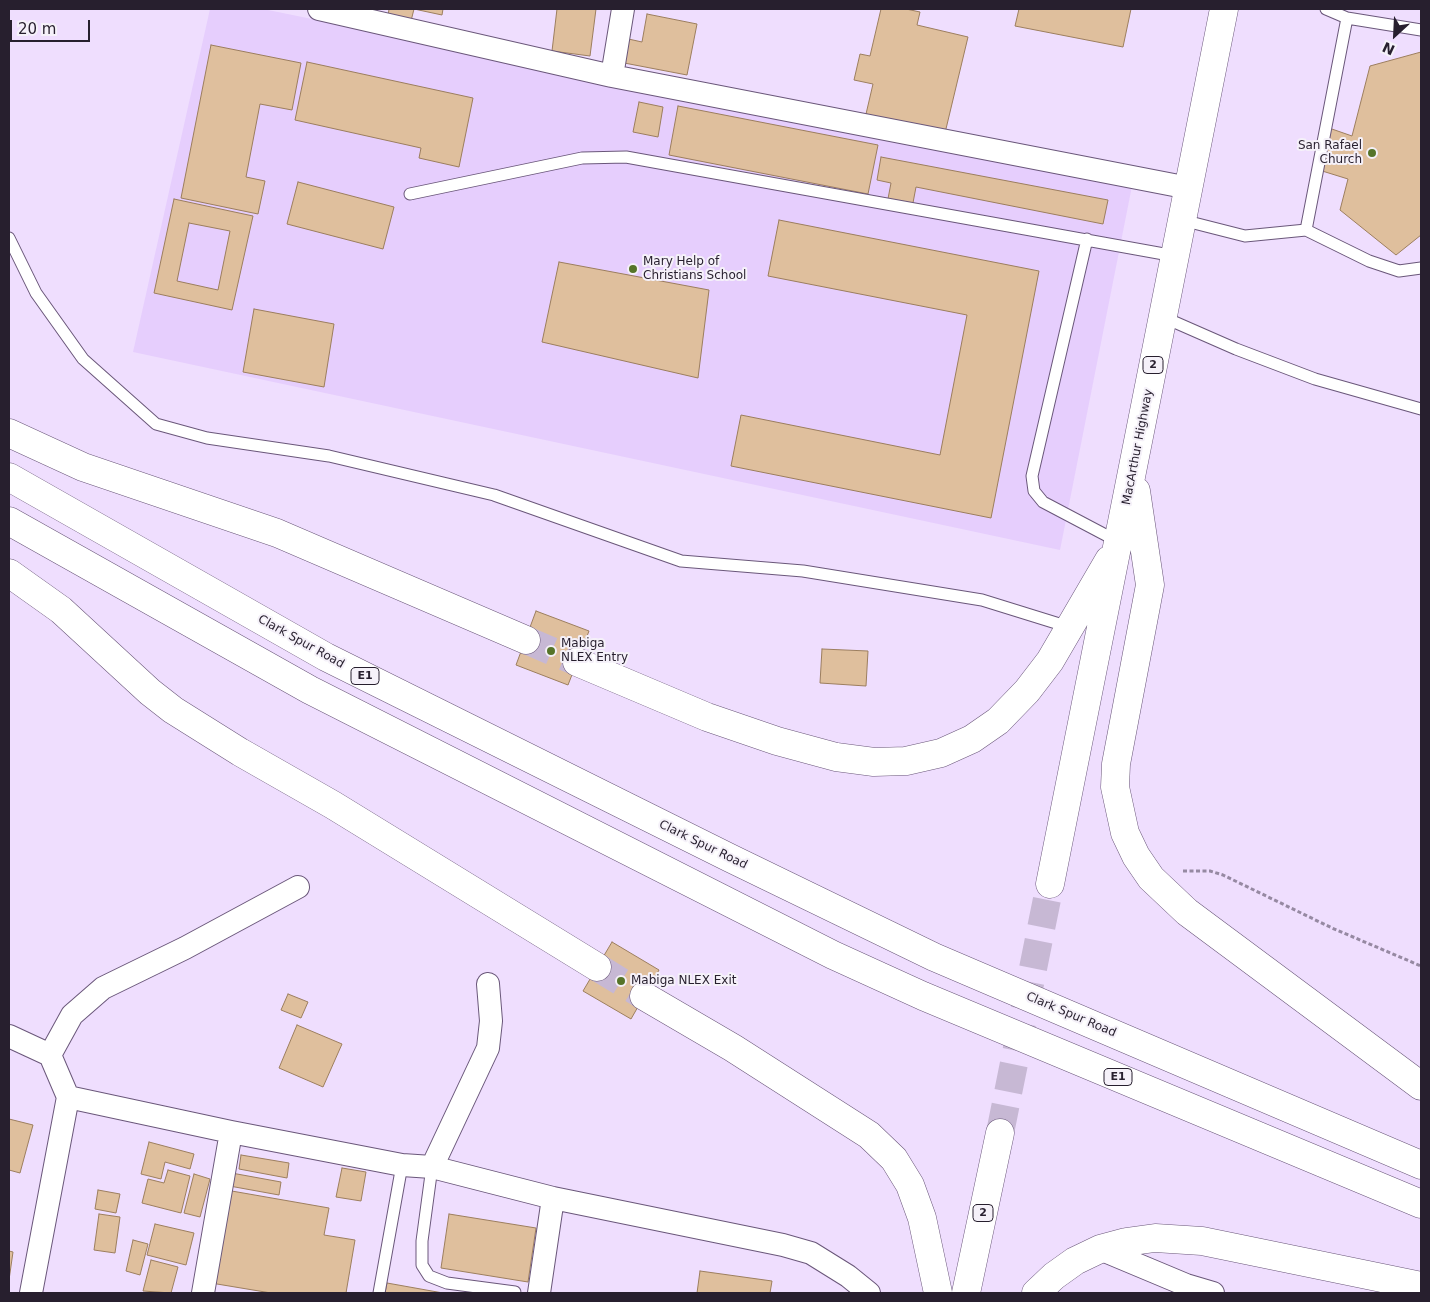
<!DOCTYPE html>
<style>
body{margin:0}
#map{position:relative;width:1430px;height:1302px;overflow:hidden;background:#efdefe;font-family:"DejaVu Sans",sans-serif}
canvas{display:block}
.frame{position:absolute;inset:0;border:10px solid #271f2e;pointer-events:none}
.north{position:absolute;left:1370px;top:10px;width:50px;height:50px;-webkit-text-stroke:4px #f5f1f9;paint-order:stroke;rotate:205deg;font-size:14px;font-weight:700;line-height:20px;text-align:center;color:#271f2e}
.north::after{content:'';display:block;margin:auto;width:18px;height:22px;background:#271f2e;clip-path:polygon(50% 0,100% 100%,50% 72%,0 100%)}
.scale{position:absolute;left:10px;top:20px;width:80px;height:22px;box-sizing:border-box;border:2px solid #271f2e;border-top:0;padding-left:6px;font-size:15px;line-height:18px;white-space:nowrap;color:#271f2e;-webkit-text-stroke:4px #f5f1f9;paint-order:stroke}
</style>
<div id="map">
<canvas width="1430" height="1302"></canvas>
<div class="frame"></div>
<div class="north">N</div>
<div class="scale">20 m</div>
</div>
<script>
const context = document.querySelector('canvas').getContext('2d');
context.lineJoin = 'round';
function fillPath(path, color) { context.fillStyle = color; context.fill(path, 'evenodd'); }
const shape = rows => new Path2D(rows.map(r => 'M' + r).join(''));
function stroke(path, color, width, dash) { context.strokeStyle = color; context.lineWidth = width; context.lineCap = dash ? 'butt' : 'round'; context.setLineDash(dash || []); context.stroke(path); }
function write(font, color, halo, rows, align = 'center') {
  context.font = font + ' "DejaVu Sans",sans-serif'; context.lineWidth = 4; context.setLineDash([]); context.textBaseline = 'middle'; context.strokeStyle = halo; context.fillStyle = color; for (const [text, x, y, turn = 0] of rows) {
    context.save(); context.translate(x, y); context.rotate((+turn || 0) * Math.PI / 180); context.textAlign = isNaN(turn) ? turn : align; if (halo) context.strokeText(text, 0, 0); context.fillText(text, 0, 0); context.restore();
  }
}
const built = shape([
 [210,9,263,9,1132,186,1060,550,133,352]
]);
const building = shape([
 [389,9,443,9,442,15,414,9,411,21,388,16,389,9],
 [557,9,596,9,590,56,552,51,557,9],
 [881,9,906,9,920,12,917,25,968,37,945,133,866,114,873,84,854,80,860,54,870,56,881,9],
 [1019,9,1131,9,1123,47,1015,26,1019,9],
 [647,14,697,24,687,75,619,62,624,38,642,42,647,14],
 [211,45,301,63,292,110,260,104,246,177,265,181,258,214,181,198,211,45],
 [1421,52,1421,235,1396,255,1340,210,1348,179,1319,170,1329,128,1352,136,1370,66,1421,52],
 [307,62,473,98,459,167,419,158,421,148,295,120,307,62],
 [639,102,663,107,658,137,633,132,639,102],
 [678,106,878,145,868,194,669,155,678,106],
 [881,157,1108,200,1103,224,916,187,912,208,887,204,891,183,877,180,881,157],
 [298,182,394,207,383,249,287,224,298,182],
 [174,199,253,216,232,310,154,293,174,199],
 [189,223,230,231,218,290,177,281,189,223],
 [779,220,1039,271,991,518,731,466,741,415,940,455,967,315,768,276,779,220],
 [559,262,709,290,698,378,542,342,559,262],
 [254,309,334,324,324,387,243,372,254,309],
 [536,611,589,631,568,685,516,665,536,611],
 [822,649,868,651,866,686,820,683,822,649],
 [612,942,659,970,631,1019,583,991,612,942],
 [288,994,308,1002,301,1018,281,1010,288,994],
 [297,1025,342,1044,323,1087,279,1068,297,1025],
 [9,1119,33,1125,20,1173,9,1170,9,1119],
 [149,1142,194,1154,190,1169,165,1162,161,1179,141,1174,149,1142],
 [241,1155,289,1163,287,1178,239,1169,241,1155],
 [342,1168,366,1172,361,1201,336,1197,342,1168],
 [168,1170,190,1176,181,1213,142,1203,148,1179,164,1183,168,1170],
 [226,1172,281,1182,279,1195,224,1185,226,1172],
 [194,1174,210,1179,200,1217,184,1213,194,1174],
 [98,1190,120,1194,116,1213,95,1209,98,1190],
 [226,1190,329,1208,324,1235,355,1240,346,1293,271,1293,211,1283,226,1190],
 [99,1214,120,1217,115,1253,94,1250,99,1214],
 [449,1214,536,1228,528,1282,441,1268,449,1214],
 [155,1224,194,1233,186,1265,147,1255,155,1224],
 [133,1240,148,1244,140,1275,126,1271,133,1240],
 [9,1251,13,1252,9,1280,9,1251],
 [151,1260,178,1267,171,1293,143,1291,151,1260],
 [700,1271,772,1281,770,1293,697,1293,700,1271],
 [387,1283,443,1293,385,1293,387,1283]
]);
const highwayTunnel = shape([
 [526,640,577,662],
 [597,967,644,996],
 [1000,1133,1050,884]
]);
const path = shape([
 [1183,871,1210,871,1223,875,1332,928,1421,966]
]);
const lane = shape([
 [1326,9,1347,18,1421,30],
 [410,194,582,158,626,157,1175,256],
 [1182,220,1245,236,1306,230,1369,261,1399,271,1421,268],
 [1306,230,1347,18],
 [9,238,36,293,83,359,156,424,207,438,329,456,494,495,681,561,803,571,982,600,1069,627],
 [1087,239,1032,476,1034,491,1043,502,1117,541],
 [1163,317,1236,349,1315,379,1421,409],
 [432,1167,422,1241,422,1265,429,1276,447,1283,515,1292],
 [379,1293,402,1165]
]);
const street = shape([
 [319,9,612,76,1189,188],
 [612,76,623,9],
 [9,1036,50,1055,68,1097],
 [50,1055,72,1015,103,988,185,948,298,887],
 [432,1167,488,1048,491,1021,488,984],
 [1100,1249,1186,1285,1213,1293],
 [31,1293,68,1097,231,1132,402,1165,432,1167,553,1198,783,1245,811,1253,848,1276,869,1293],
 [203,1293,231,1132],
 [539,1293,553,1198]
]);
const highway = shape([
 [9,433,83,467,277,533,526,640],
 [9,477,326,657,730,858,934,957,1421,1165],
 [1136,491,1150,585,1116,764,1115,787,1125,833,1136,856,1151,878,1187,912,1421,1086],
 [9,521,310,690,833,955,923,996,1421,1204],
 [9,573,61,610,150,692,173,710,240,752,333,805,597,967],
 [577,662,707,717,777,741,836,757,874,762,906,761,941,753,972,739,998,721,1027,691,1050,661,1109,560],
 [1050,884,1224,9],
 [644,996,733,1048,869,1135,894,1159,910,1185,922,1218,938,1293],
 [966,1293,1000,1133],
 [1036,1293,1054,1276,1075,1261,1100,1249,1126,1242,1155,1238,1202,1241,1421,1286]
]);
const markers = [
 [1372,153,5,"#567429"],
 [633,269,5,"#567429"],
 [551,651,5,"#567429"],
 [621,981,5,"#567429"]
];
const shields = [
 [1153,365,20],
 [365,676,28],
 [1118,1077,28],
 [983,1213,20]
];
const shieldNames = [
 ["2",1153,365],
 ["E1",365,676],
 ["E1",1118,1077],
 ["2",983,1213]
];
const poiNames = [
 ["San Rafael",1362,146,"right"],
 ["Church",1362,160,"right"],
 ["Mary Help of",643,262],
 ["Christians School",643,276],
 ["Mabiga",561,644],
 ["NLEX Entry",561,658],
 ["Mabiga NLEX Exit",631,981]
];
const streetNames = [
 ["MacArthur Highway",1138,447,-79],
 ["Clark Spur Road",301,642,29],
 ["Clark Spur Road",703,845,26],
 ["Clark Spur Road",1071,1015,23]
];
fillPath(built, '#e6cefd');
fillPath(building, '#dfbf9d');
stroke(building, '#9c7e5e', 1);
stroke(highwayTunnel, '#c7b8d4', 28, [28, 14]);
stroke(lane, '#6a577a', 13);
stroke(street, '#6a577a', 24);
stroke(highway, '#6a577a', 29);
stroke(path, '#9689a2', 3, [4, 2.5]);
stroke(lane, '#fff', 11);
stroke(street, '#fff', 22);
stroke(highway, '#fff', 28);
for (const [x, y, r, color] of markers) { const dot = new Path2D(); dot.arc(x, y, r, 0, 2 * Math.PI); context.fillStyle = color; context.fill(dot); stroke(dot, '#f5f1f9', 2); }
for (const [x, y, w] of shields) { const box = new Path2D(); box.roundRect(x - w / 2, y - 8.5, w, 17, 4); context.fillStyle = '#f5f1f9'; context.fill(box); stroke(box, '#271f2e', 1); }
write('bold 11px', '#271f2e', null, shieldNames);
write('12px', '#271f2e', '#f5f1f9', poiNames, 'left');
write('12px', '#271f2e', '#f5f1f9', streetNames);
</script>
